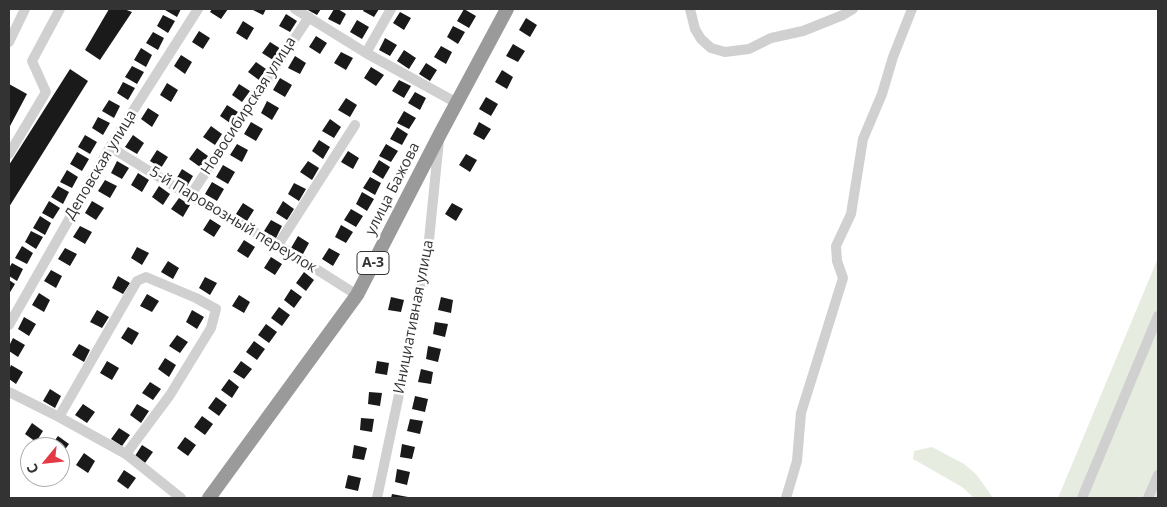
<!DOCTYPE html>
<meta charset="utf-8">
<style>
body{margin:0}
#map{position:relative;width:1167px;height:507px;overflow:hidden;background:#fff;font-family:"Open Sans",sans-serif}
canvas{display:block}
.frame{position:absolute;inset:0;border:10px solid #333;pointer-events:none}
.north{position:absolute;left:20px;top:437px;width:50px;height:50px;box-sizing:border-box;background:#fff;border:1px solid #adadad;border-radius:50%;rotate:242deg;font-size:14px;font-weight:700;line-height:20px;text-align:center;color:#333}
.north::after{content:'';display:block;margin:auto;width:18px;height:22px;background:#e63946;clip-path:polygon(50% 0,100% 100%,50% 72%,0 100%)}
</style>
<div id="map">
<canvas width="1167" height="507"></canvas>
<div class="frame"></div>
<div class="north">С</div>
</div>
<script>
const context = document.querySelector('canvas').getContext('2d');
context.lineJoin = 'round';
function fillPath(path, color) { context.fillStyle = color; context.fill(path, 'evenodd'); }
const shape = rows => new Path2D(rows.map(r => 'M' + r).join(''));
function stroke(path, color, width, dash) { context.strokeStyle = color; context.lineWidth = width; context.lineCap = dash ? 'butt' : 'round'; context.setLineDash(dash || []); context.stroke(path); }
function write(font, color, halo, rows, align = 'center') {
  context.font = font + ' "Open Sans",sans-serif'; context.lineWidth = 5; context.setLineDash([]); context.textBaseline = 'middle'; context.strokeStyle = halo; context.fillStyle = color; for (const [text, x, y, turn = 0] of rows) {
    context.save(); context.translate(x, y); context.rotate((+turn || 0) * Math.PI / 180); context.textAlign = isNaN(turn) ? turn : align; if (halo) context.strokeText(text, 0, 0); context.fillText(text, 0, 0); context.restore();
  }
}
const green = shape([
 [1158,258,1158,498,1058,498],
 [932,447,964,464,976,474,993,498,974,498,962,487,913,459,914,451]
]);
const building = shape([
 [109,9,124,9,132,12,100,60,85,50],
 [166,9,181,9,177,17,165,10],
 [212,9,228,9,221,19,210,12],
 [251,9,266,9,263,15],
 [306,9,321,9,317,15],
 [334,9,338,9,346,14,340,25,328,19],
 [364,9,379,9,374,17,363,11],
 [464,9,476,16,469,28,457,21],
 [400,12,411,18,404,30,393,23],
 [286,14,297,21,290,32,279,26],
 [163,15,175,21,168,33,157,26],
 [526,18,537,25,530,37,519,30],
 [357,20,369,27,362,39,350,32],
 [243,21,254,28,247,40,236,33],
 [453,26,465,32,458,44,447,37],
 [199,31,210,38,203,49,192,42],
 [153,32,164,38,158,50,146,43],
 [316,36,327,43,320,54,309,47],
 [385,38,397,45,390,56,379,50],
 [270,42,281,49,273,60,262,53],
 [513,44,525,51,518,62,506,56],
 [441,46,452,52,446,64,434,57],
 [141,48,152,55,146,67,134,60],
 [404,50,416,58,409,69,397,61],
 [341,52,353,58,346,70,334,63],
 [181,55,192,62,185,74,174,66],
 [295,56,306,63,300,74,288,68],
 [256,62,266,69,259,80,248,72],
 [426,63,437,70,430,81,419,74],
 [132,66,144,72,137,84,125,77],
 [371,67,384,75,376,86,364,78],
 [70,69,88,81,9,207,9,165],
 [502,70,513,77,507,89,495,82],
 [280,78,292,85,285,97,273,90],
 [399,80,411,86,404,98,392,91],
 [123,82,135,88,128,100,117,93],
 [167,83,178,90,171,102,160,95],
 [9,84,27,94,9,128],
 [239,84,250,91,242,102,232,95],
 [415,92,426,98,420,110,408,103],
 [486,97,498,104,491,116,479,109],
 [346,98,357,105,350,117,338,110],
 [109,100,120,106,114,118,102,111],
 [267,101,279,108,272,120,261,113],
 [227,105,238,112,230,123,220,116],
 [148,108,159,115,152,127,141,119],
 [404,111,416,118,409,129,397,123],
 [98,117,110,123,103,135,92,128],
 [330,119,341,127,334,138,322,131],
 [251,122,263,129,256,141,244,134],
 [479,122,491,129,484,140,473,134],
 [211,126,222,134,215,145,203,137],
 [397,127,408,134,402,145,390,139],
 [85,135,97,142,90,154,78,147],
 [133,135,144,143,137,154,125,147],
 [319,140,330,147,323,159,312,151],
 [237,144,248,150,242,162,230,155],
 [386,144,398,151,391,162,379,156],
 [197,148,208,156,200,167,189,159],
 [157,150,168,157,161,168,150,161],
 [348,151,359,158,353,169,341,162],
 [77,152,89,159,82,171,70,164],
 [466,154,477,160,470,172,459,165],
 [379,160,390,167,383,179,372,172],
 [117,161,129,168,122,179,111,173],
 [308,161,319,168,312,180,300,172],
 [223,165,235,172,228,184,216,177],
 [182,169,193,176,186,188,175,181],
 [67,170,78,177,72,188,60,182],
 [138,173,149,180,142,192,131,185],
 [370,177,381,183,375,195,363,188],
 [105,180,117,186,110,198,98,191],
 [212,182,224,189,217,201,205,194],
 [294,183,306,189,299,201,288,194],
 [58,186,69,192,63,204,51,197],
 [159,186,170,194,163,205,152,197],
 [362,192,374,199,367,211,356,204],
 [179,198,190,205,183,217,171,209],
 [49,201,60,208,53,219,42,213],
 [92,201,104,208,96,220,85,213],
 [283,201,294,209,287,220,276,213],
 [243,203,254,210,247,221,236,214],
 [452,203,463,209,456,221,445,214],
 [351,209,363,216,356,227,344,220],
 [40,216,51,223,45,235,33,228],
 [210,219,221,226,214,237,203,230],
 [271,220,282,226,276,238,264,231],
 [341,225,353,232,346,243,335,237],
 [80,226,92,232,85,244,73,237],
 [31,231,43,237,36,249,25,242],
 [298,236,309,243,303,254,291,248],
 [244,240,255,247,248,258,237,251],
 [22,246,33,253,27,264,15,258],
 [137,247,149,253,142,265,131,258],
 [65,248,77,254,70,266,58,259],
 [329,248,340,254,333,266,322,259],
 [271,257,282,264,275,275,264,268],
 [168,261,179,268,173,279,161,272],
 [12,263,23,269,17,281,9,276,9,268],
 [51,270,62,276,56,288,44,281],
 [304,272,314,280,306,291,296,283],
 [118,276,130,283,123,294,112,288],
 [205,277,217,283,210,295,199,288],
 [9,280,15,284,9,294],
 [291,289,302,297,294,308,284,300],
 [39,293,50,300,44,312,32,305],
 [147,294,159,301,152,312,140,306],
 [239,295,250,302,244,313,232,306],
 [391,297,404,300,401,312,388,310],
 [441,297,453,300,451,313,438,310],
 [279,307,290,315,282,326,271,318],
 [97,310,109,317,102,328,90,322],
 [192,310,204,317,197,329,186,322],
 [24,317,36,324,29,336,18,329],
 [435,322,448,324,445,337,433,334],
 [266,324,277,332,269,343,258,335],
 [128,327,139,333,132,345,121,338],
 [177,335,188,342,180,353,169,346],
 [13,338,25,345,18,357,9,351,9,346],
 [254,341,265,349,257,360,246,352],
 [79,344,90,350,84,362,72,355],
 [428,346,441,349,438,362,426,359],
 [165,358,176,365,169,377,158,369],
 [107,361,119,368,112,380,100,373],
 [241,361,252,369,244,379,233,372],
 [377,361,389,363,387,375,375,373],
 [11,365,23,372,16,384,9,379,9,370],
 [421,369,433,372,431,384,418,382],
 [229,379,239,387,232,398,221,390],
 [150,382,161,389,153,400,142,393],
 [50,389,61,396,55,408,43,401],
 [369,392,382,393,380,406,368,404],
 [415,396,428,399,425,412,412,409],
 [216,397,227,405,219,416,208,408],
 [83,404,95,412,87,423,75,415],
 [137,404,149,411,141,423,130,415],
 [202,416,213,424,205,435,194,427],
 [361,418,374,419,372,432,360,430],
 [410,419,423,421,420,434,407,431],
 [32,423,43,431,36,442,25,434],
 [119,428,130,435,122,446,111,439],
 [58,436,69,444,61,455,60,447,50,447],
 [185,437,196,445,188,456,177,448],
 [402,444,415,447,412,459,400,457],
 [142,445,153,452,145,463,135,456],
 [354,445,367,448,364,460,352,458],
 [84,453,95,461,88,473,76,465],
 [397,469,410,472,407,485,395,482],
 [124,470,136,478,128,489,117,481],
 [348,475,361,478,358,491,345,488],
 [392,494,408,497,408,498,391,498]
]);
const minor = shape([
 [295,9,366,53,457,103],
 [690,9,695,29,701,39,711,48,725,52,749,49,771,38,803,31,843,15,853,9],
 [9,42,25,9],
 [366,53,391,9],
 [110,147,190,196,278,245,357,295],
 [9,154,46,92,32,61,60,9],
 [190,196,309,17],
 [278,245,355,125],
 [9,325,110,147,198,9],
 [9,392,59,417,126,454,181,498],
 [59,417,137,281,146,277,196,298,216,309,211,328,170,395,126,454],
 [377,498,408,352,429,240,439,140],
 [786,498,797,461,801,413,843,278,837,261,836,246,851,214,863,139,882,94,893,57,912,9],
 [1082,498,1158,316],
 [1148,498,1158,475]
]);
const highway = shape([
 [209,498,357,295,440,134,507,9]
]);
const shields = [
 [373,263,32]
];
const shieldNames = [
 ["A-3",373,263]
];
const streetNames = [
 ["Новосибирская улица",249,106,-57],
 ["Деповская улица",101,165,-59],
 ["улица Бажова",393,189,-63],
 ["5-й Паровозный переулок",233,220,31],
 ["Инициативная улица",414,317,-79]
];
fillPath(green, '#e6ecdf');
fillPath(building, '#1a1a1a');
stroke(minor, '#d0d0d0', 10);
stroke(highway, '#9a9a9a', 14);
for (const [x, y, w] of shields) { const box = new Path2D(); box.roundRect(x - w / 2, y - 11.5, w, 23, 4); context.fillStyle = '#fff'; context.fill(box); stroke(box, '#333', 1); }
write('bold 14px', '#333', null, shieldNames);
write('15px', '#333', '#fff', streetNames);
</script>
